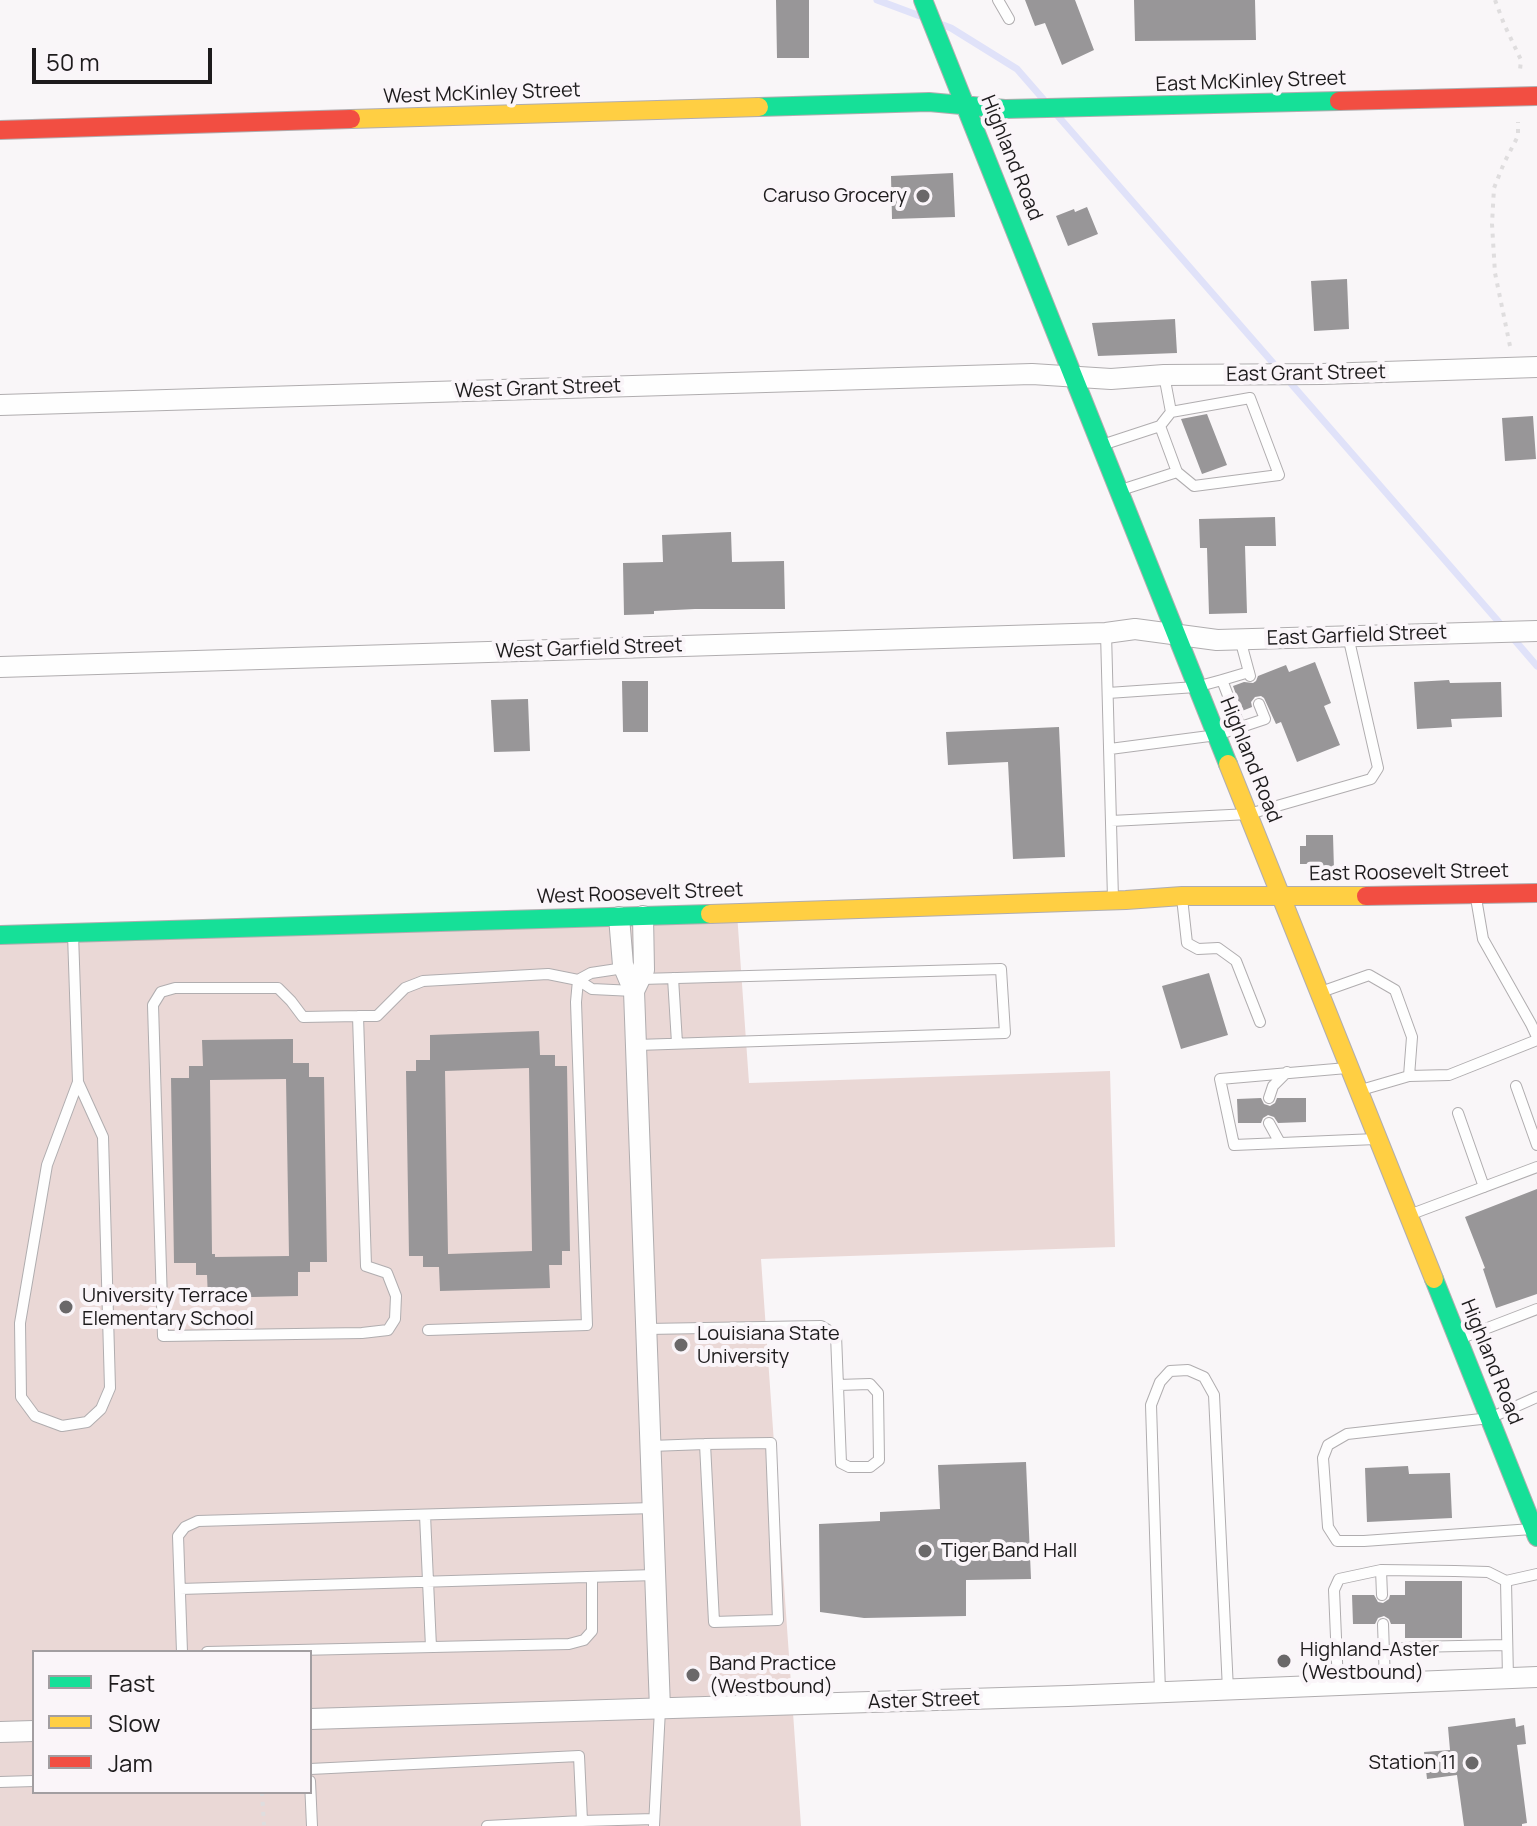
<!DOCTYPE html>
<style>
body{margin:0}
#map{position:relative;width:1537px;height:1826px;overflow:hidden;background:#f9f6f8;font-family:Manrope,sans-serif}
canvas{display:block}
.legend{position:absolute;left:32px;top:1650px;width:280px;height:144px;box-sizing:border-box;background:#faf5f9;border:2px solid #a29ea1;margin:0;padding:10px 14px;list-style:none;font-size:24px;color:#1d1b1c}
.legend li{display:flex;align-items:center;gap:16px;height:40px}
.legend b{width:40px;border:2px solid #a29ea1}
.scale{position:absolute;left:32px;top:48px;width:180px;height:36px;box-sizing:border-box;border:4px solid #1d1b1c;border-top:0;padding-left:10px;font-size:24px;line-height:28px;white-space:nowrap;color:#1d1b1c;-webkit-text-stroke:6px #faf5f9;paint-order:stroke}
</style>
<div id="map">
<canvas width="1537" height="1826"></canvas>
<ul class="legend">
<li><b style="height:10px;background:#16e098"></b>Fast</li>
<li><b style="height:10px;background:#ffcf43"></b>Slow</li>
<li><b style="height:10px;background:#f24e42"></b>Jam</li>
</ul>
<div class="scale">50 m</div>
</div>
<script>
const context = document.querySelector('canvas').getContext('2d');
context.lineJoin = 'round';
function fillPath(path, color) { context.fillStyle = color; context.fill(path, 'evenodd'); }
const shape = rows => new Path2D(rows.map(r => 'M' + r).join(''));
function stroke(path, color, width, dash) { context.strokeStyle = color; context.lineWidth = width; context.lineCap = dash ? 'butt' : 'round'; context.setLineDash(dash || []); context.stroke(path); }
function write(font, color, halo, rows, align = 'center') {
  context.font = font + ' Manrope,sans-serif'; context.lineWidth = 8; context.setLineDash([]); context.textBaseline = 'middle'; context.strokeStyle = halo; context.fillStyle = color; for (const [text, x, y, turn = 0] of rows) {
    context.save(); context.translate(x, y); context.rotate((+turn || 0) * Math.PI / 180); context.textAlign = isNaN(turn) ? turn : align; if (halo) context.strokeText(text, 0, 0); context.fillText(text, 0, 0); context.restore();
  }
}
const green = shape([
 [737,913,749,1083,1110,1071,1115,1247,761,1259,801,1826,0,1826,0,934],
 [34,1652,310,1652,310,1792,34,1792]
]);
const stream = shape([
 [877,0,920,16],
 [943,25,951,28,1017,69,1044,100],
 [1057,115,1504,628],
 [1512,637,1537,666]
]);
const building = shape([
 [776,0,809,0,809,58,777,58],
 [1025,0,1075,0,1094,50,1062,65,1045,23,1035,26],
 [1134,0,1255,0,1256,40,1135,41],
 [953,173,955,217,892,219,891,176],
 [1087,207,1098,234,1068,246,1056,216,1074,209,1075,212],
 [1347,279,1349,329,1314,331,1311,281],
 [1175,319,1177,353,1098,356,1092,323],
 [1207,414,1227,465,1202,474,1181,419],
 [1533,416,1536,459,1505,461,1502,418],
 [1275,517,1276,546,1245,546,1247,613,1209,614,1207,548,1200,548,1199,519],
 [731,532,732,562,784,561,785,609,695,609,654,611,654,614,624,615,623,563,663,562,662,535],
 [1315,662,1331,703,1324,706,1340,745,1297,762,1281,722,1276,724,1264,698,1261,696,1255,697,1251,702,1252,707,1242,711,1233,686,1244,682,1253,683,1256,681,1258,676,1286,665,1289,672],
 [1449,680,1450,683,1501,682,1502,717,1451,719,1452,727,1417,729,1414,682],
 [622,681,648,681,648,732,623,732],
 [528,699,530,751,494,752,491,700],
 [1059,727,1065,857,1013,859,1008,762,948,765,946,732],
 [1306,835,1333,835,1334,870,1308,871,1308,864,1300,864,1300,846,1306,846],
 [1209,973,1228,1035,1181,1049,1162,986],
 [539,1031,540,1055,555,1055,555,1066,567,1066,570,1251,562,1251,562,1265,549,1265,550,1288,440,1291,439,1267,423,1267,423,1256,409,1256,406,1071,416,1071,416,1060,430,1060,430,1035],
 [529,1068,532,1251,448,1254,445,1071],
 [293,1039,293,1063,309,1063,309,1077,324,1077,327,1262,310,1262,310,1272,298,1272,298,1296,208,1298,207,1275,196,1275,196,1263,174,1263,171,1078,189,1078,189,1066,203,1066,202,1040],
 [286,1079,289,1256,215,1257,215,1254,212,1254,210,1080],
 [1261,1098,1264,1104,1270,1106,1275,1103,1277,1098,1306,1098,1306,1122,1278,1123,1274,1117,1268,1115,1263,1118,1261,1123,1238,1123,1237,1099],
 [1537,1189,1537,1294,1496,1308,1483,1269,1485,1268,1465,1217],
 [1026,1462,1031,1579,966,1580,966,1616,864,1618,820,1612,819,1524,880,1521,880,1512,940,1509,938,1465],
 [1408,1466,1409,1474,1450,1473,1452,1518,1367,1522,1365,1468],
 [1405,1581,1462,1581,1462,1638,1405,1638,1405,1624,1391,1624,1389,1619,1384,1616,1378,1618,1375,1624,1353,1624,1352,1595,1374,1595,1378,1602,1383,1603,1389,1599,1390,1595,1405,1595],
 [1515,1718,1516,1727,1524,1725,1526,1744,1517,1745,1527,1823,1522,1824,1522,1826,1464,1826,1457,1775,1427,1779,1424,1752,1450,1750,1448,1727]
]);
const path = shape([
 [1495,0,1504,24,1521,60,1520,70],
 [1510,346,1495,273,1492,224,1494,188,1504,163,1518,136,1518,122],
 [262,1792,264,1825]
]);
const lane = shape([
 [998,0,1009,19],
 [1164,375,1171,412],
 [1102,445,1160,426,1171,412,1250,398,1279,475,1194,486,1177,472,1160,426],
 [1121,490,1177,472],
 [1106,633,1113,899],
 [1240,639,1250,676],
 [1108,693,1196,687,1222,680],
 [1240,727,1222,680,1249,672],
 [1110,749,1217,735,1265,719,1259,704],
 [1111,821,1249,814,1371,779,1378,768,1348,636],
 [1182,898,1187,943,1198,949,1218,948,1236,961,1260,1022],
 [1476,898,1483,939,1531,1024,1537,1037],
 [73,934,78,1082,47,1165,20,1323,21,1397,35,1416,62,1426,87,1422,101,1409,110,1388,103,1137,78,1082],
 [624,968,591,973,578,980,592,989,634,991],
 [673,978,677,1043],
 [1321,992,1369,975,1395,990,1412,1037,1409,1076],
 [358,1016,366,1266,387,1273,396,1296,395,1319,388,1330,362,1333,163,1336,153,1005,161,992,175,988,278,988,291,1001,303,1017,358,1016,377,1016,405,988,423,981,548,974,578,980,576,1002,587,1325,428,1330],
 [637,1045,1005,1033,1001,969,641,979],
 [1347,1068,1220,1079,1234,1145,1376,1139],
 [1516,1086,1537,1145],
 [1361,1090,1409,1076,1449,1075,1537,1040],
 [1269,1098,1273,1086,1287,1072],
 [1458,1113,1484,1187],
 [1269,1123,1280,1143],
 [1409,1215,1537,1167],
 [647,1329,821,1326,836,1335,841,1463,849,1467,870,1467,879,1460,878,1393,870,1384,838,1385],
 [1459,1339,1537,1309],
 [651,1446,705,1444,771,1443,778,1620,714,1622,705,1444],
 [425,1515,431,1647],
 [1532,1529,1364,1541,1337,1541,1328,1527,1323,1458,1328,1445,1347,1434,1490,1418,1537,1397],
 [1381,1570,1382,1595],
 [180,1589,655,1575],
 [1383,1624,1385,1683],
 [1384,1651,1412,1647,1506,1645],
 [182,1652,178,1536,185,1527,198,1521,653,1508],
 [207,1652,569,1644,584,1640,592,1631,592,1577],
 [1508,1678,1506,1581,1537,1574],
 [1338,1685,1334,1590,1339,1579,1381,1570,1455,1571,1488,1572,1506,1581],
 [1160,1692,1151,1405,1160,1382,1170,1371,1188,1370,1204,1377,1214,1395,1228,1690],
 [310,1769,579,1756,582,1821,487,1826],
 [310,1781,312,1826],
 [0,1782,34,1781],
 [582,1826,582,1821,654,1819],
 [654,1826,660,1709]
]);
const street = shape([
 [0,405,1032,374,1111,379,1164,375,1322,374,1537,367],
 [0,667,1106,633,1135,629,1217,640,1537,631],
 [619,917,623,965,634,991,660,1709],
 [634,991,644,970,643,916],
 [310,1719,1068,1696,1537,1677],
 [0,1732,34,1731]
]);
const fast = shape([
 [923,0,1228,764],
 [759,107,929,102,1005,109,1339,101],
 [0,935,710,914],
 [1434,1279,1537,1537]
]);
const slow = shape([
 [351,119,759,107],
 [1228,764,1434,1279],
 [710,914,1126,900,1182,896,1366,896]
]);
const jam = shape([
 [1339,101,1537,96],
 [0,130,351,119],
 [1366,896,1537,893]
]);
const markers = [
 [923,196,8,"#6a6869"],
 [66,1307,8,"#6a6869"],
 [681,1345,8,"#6a6869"],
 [925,1551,8,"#6a6869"],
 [1284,1661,8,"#6a6869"],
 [693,1675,8,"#6a6869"],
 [1472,1763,8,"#6a6869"]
];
const streetNames = [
 ["East McKinley Street",1251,82,-2],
 ["West McKinley Street",482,94,-2],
 ["Highland Road",1011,158,68],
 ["East Grant Street",1306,374,-1],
 ["West Grant Street",538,389,-2],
 ["East Garfield Street",1357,636,-2],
 ["West Garfield Street",589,649,-2],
 ["Highland Road",1250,760,68],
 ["East Roosevelt Street",1409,873,-1],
 ["West Roosevelt Street",640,894,-2],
 ["Highland Road",1491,1362,68],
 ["Aster Street",924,1701,-2]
];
const poiNames = [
 ["Caruso Grocery",907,196,"right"],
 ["University Terrace",82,1296],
 ["Elementary School",82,1319],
 ["Louisiana State",697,1334],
 ["University",697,1357],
 ["Tiger Band Hall",941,1551],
 ["Highland-Aster",1300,1650],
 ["(Westbound)",1300,1673],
 ["Band Practice",709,1664],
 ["(Westbound)",709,1687],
 ["Station 11",1456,1763,"right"]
];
fillPath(green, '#ead8d6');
stroke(stream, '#e0e2f9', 7);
fillPath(building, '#989698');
stroke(lane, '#b0adaf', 12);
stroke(street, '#b0adaf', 22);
stroke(fast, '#b0adaf', 20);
stroke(slow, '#b0adaf', 20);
stroke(jam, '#b0adaf', 20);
stroke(path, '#dfddde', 4, [4, 6]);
stroke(lane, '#fefefe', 10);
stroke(street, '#fefefe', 20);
stroke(fast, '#16e098', 18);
stroke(slow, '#ffcf43', 18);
stroke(jam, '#f24e42', 18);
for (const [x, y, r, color] of markers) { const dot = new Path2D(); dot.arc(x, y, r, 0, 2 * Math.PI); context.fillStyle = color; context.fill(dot); stroke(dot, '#faf5f9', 3); }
write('20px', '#1d1b1c', '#faf5f9', streetNames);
write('20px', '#1d1b1c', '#faf5f9', poiNames, 'left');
</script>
